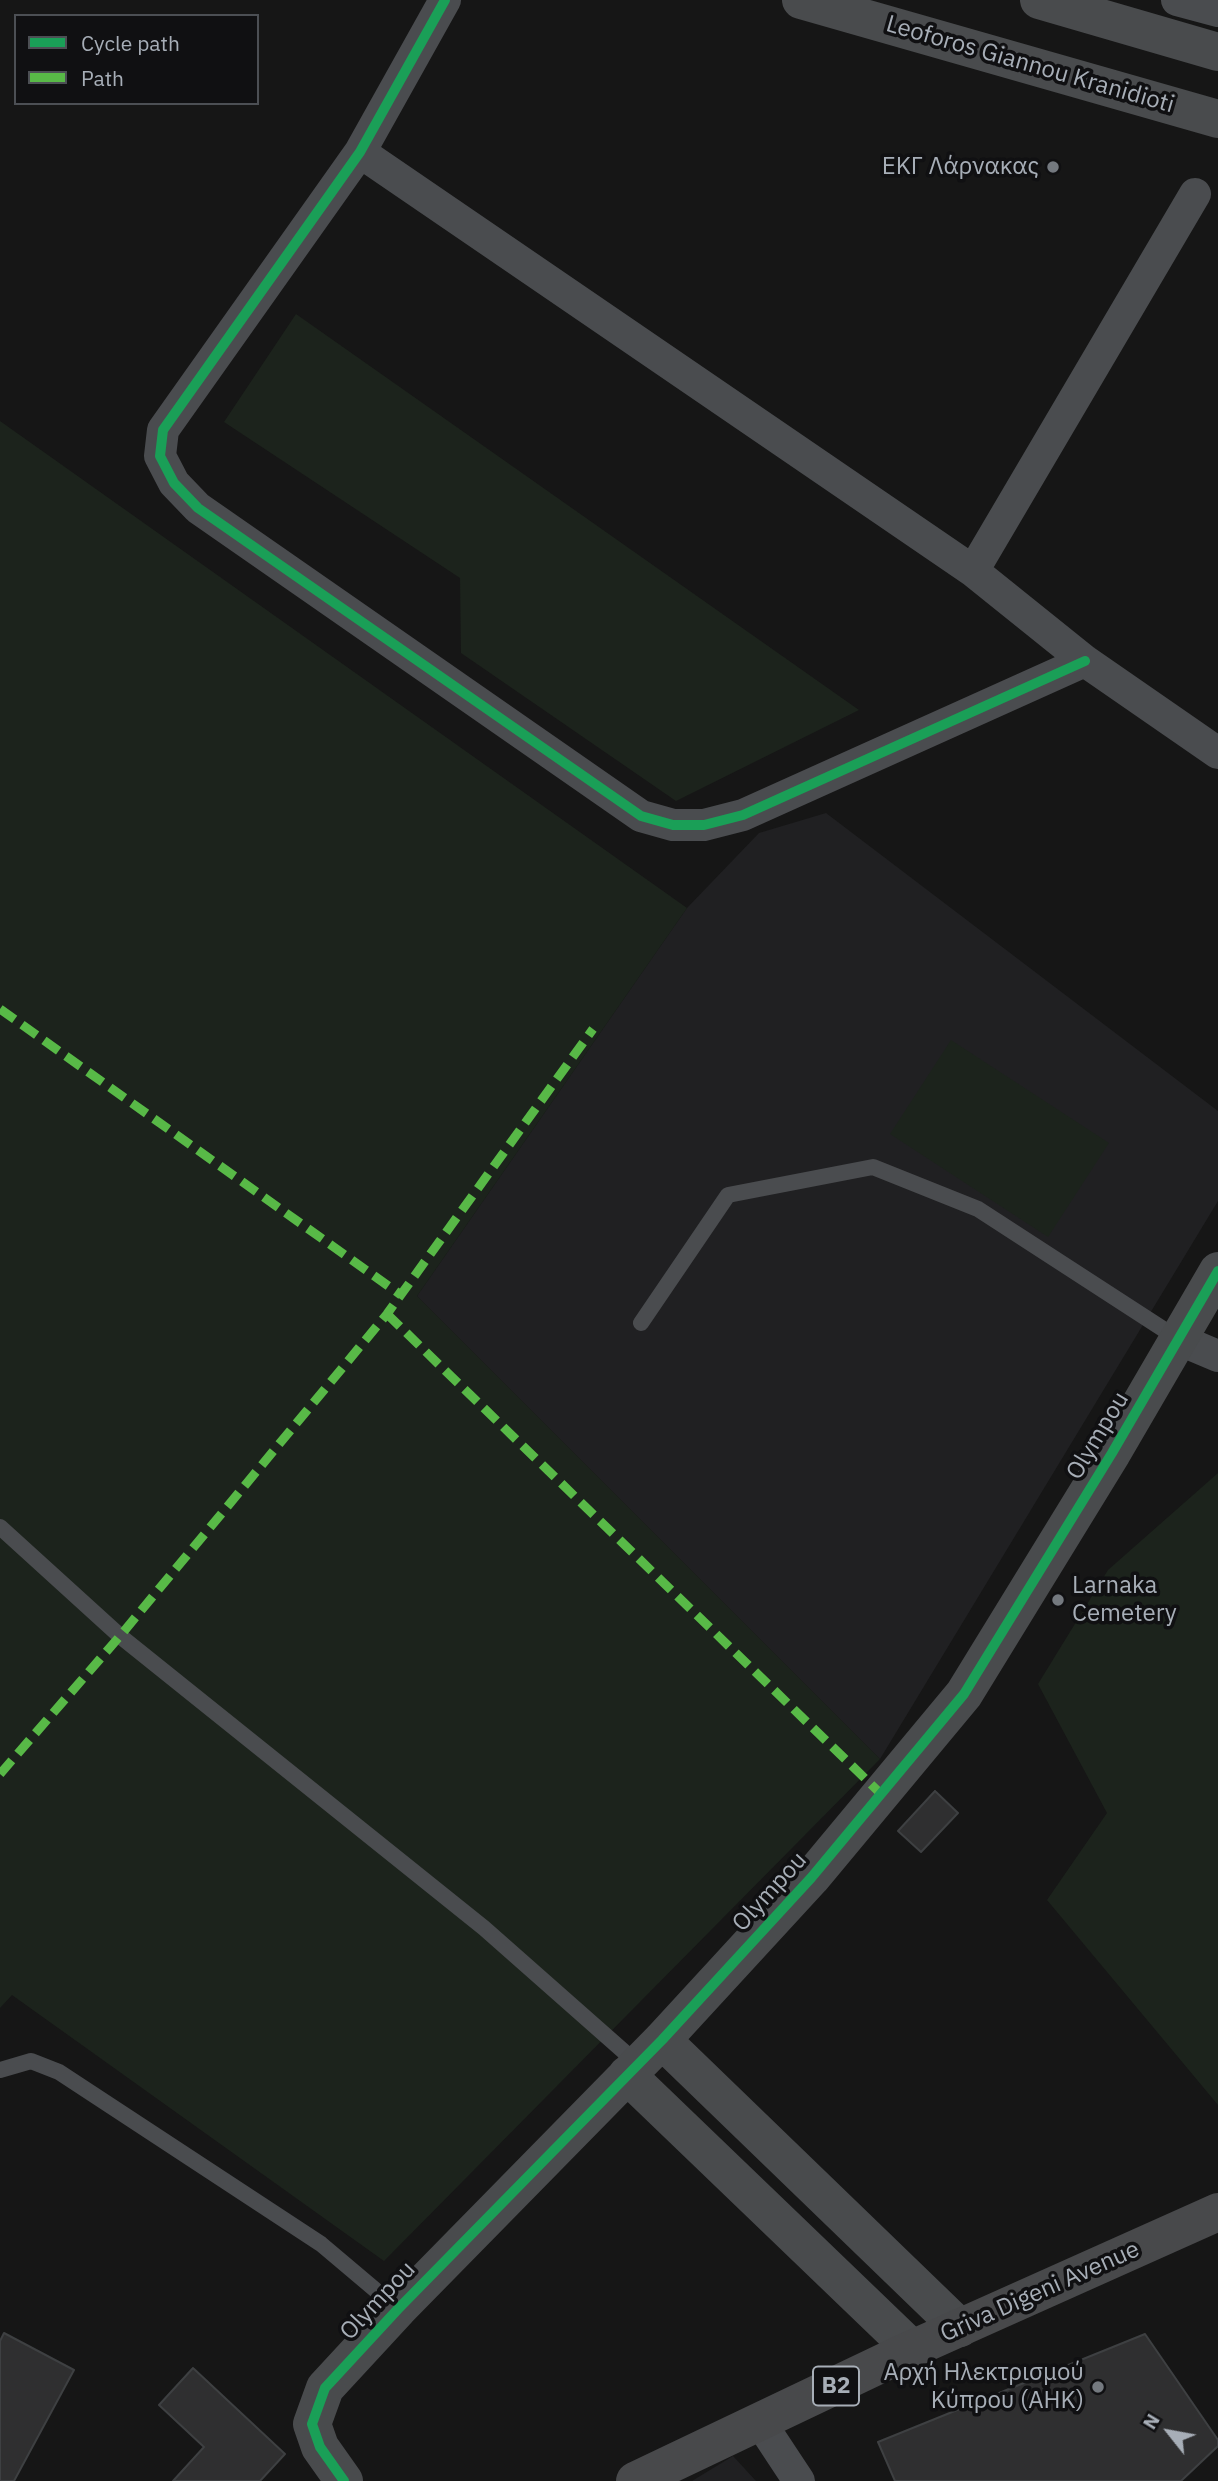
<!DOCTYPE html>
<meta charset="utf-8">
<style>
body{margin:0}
#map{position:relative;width:1218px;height:2481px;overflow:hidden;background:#161616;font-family:"IBM Plex Sans",sans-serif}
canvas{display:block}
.legend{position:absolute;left:14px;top:14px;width:245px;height:91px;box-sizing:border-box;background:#101012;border:2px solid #4c4f54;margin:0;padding:9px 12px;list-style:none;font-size:21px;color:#a7aeb7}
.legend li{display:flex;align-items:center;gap:14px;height:35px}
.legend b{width:35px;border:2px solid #4c4f54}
.north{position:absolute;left:1134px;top:2397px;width:70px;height:70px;-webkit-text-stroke:5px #101012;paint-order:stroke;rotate:301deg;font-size:19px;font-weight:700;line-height:28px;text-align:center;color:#a7aeb7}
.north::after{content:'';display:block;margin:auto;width:24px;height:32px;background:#a7aeb7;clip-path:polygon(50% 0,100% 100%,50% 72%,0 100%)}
</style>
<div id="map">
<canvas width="1218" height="2481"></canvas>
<ul class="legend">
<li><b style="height:9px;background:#1a9f57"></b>Cycle path</li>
<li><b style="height:9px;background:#58b947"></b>Path</li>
</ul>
<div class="north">N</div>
</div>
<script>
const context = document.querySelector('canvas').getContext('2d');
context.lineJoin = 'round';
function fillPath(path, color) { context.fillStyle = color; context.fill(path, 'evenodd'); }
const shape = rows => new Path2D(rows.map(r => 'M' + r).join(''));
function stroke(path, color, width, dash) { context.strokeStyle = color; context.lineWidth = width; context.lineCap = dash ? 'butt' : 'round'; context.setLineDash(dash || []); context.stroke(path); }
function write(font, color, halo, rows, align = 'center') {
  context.font = font + ' "IBM Plex Sans",sans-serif'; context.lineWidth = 7; context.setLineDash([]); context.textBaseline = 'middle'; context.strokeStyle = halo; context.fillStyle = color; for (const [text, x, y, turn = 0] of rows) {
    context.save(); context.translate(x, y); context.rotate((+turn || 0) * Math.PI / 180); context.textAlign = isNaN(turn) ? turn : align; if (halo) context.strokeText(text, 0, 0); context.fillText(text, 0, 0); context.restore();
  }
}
const built = shape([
 [826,813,1218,1111,1218,1201,880,1759,417,1296,687,908,759,833],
 [733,2456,756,2481,692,2481]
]);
const green = shape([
 [296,314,859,710,676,801,461,653,460,578,224,422],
 [0,421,687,908,417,1296,880,1759,384,2261,12,1995,0,2008],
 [951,1040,1109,1143,1048,1237,890,1134],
 [1218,1473,1218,2105,1047,1900,1107,1813,1038,1684,1108,1570]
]);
const building = shape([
 [935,1791,958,1813,921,1852,898,1831,935,1791],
 [4,2333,74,2370,14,2481,0,2481,0,2341,4,2333],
 [1145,2334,1218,2440,1218,2446,1181,2481,895,2481,878,2442,1145,2334],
 [193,2368,285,2454,260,2481,173,2481,204,2447,159,2405,193,2368]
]);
const lane = shape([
 [641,1323,728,1195,873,1167,978,1209,1180,1340],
 [0,1527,120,1636,484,1928,638,2064],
 [0,2070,31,2061,59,2072,321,2244,398,2309]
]);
const street = shape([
 [445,0,360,152,163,430,160,456,174,483,198,508,641,816,673,825,704,825,743,815,1085,661],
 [1177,0,1218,11],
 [360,152,973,571,1085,661,1218,753],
 [973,571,1195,194],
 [1180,1340,1218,1356],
 [760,2422,799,2481]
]);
const secondary = shape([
 [801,0,1218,119],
 [1039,0,1218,52],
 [662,2040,960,2328],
 [627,2075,912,2349],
 [344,2481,320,2447,312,2424,325,2388,398,2309,662,2040,811,1878,964,1694,1112,1453,1218,1271]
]);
const highway = shape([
 [635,2481,912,2349,1218,2212]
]);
const quiet = shape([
 [0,1009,401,1295],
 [387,1314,881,1794],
 [0,1774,120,1636,387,1314,593,1029]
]);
const cycleway = shape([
 [445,0,360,152,163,430,160,456,174,483,198,508,641,816,673,825,704,825,743,815,1085,661],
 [344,2481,320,2447,312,2424,325,2388,398,2309,662,2040,811,1878,964,1694,1112,1453,1218,1271]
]);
const markers = [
 [1053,167,7,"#74797f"],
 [1058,1600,7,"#74797f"],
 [1098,2387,7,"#74797f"]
];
const shields = [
 [836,2386,46]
];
const shieldNames = [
 ["B2",836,2386]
];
const streetNames = [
 ["Leoforos Giannou Kranidioti",1030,65,16],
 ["Olympou",1098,1436,-59],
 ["Olympou",770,1892,-48],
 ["Griva Digeni Avenue",1040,2292,-24],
 ["Olympou",378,2301,-47]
];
const poiNames = [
 ["ΕΚΓ Λάρνακας",1039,167],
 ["Larnaka",1072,1586,"left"],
 ["Cemetery",1072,1614,"left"],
 ["Αρχή Ηλεκτρισμού",1084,2373],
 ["Κύπρου (ΑΗΚ)",1084,2401]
];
fillPath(built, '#202022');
fillPath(green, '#1c231c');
fillPath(building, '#2f2f30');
stroke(building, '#3e4042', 2);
stroke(lane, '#4a4c4f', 16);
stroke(street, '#4a4c4f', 32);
stroke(secondary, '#494b4d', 38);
stroke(highway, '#48494b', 38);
stroke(quiet, '#58b947', 9, [18, 9]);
stroke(cycleway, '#1a9f57', 10);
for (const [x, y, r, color] of markers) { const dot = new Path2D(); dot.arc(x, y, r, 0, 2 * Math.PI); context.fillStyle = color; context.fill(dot); stroke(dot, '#101012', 2.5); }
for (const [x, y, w] of shields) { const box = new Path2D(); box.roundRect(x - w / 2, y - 19.5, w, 39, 5); context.fillStyle = '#101012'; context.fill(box); stroke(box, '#a7aeb7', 2); }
write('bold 23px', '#a7aeb7', null, shieldNames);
write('24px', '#a7aeb7', '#101012', streetNames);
write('24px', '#a7aeb7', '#101012', poiNames, 'right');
</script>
